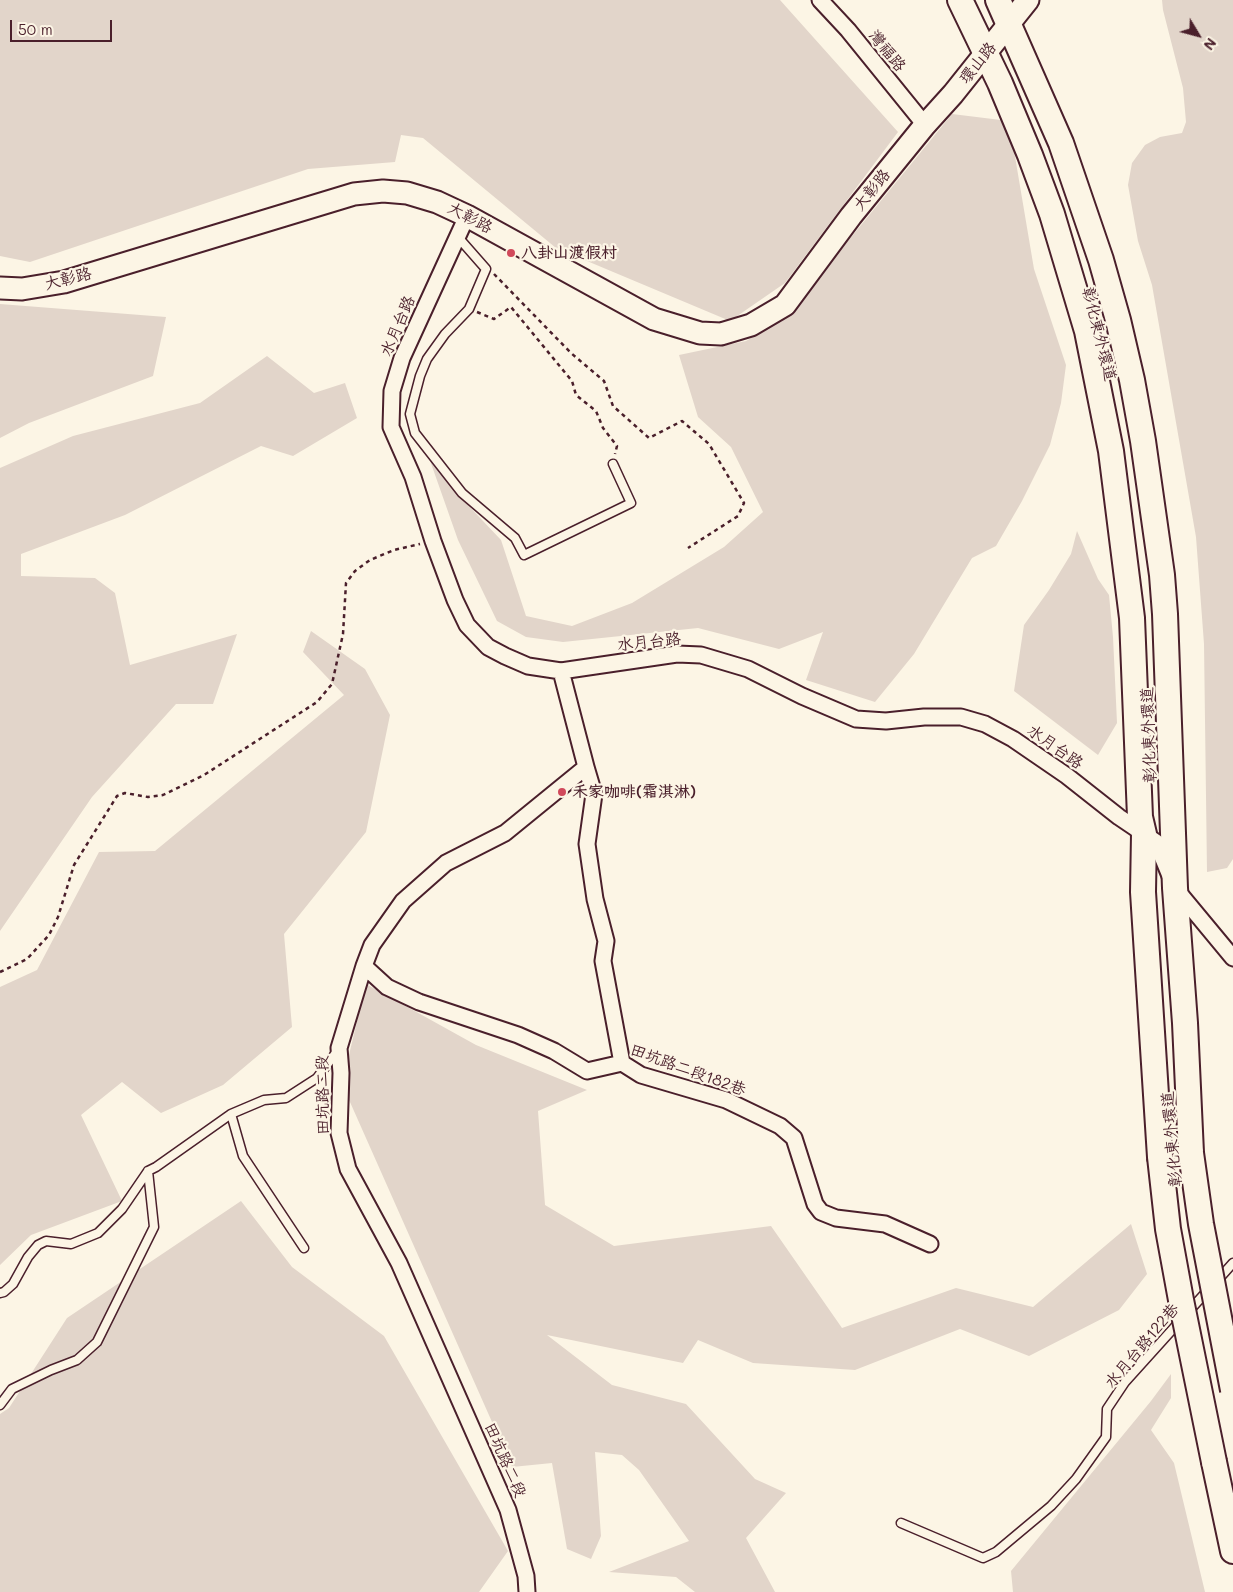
<!DOCTYPE html>
<meta charset="utf-8">
<style>
body{margin:0}
#map{position:relative;width:1233px;height:1592px;overflow:hidden;background:#fcf5e5;font-family:Mali,sans-serif}
canvas{display:block}
.north{position:absolute;left:1173px;top:10px;width:50px;height:50px;-webkit-text-stroke:4px #fcf5e5;paint-order:stroke;rotate:127deg;font-size:14px;font-weight:700;line-height:20px;text-align:center;color:#4a1f2b}
.north::after{content:'';display:block;margin:auto;width:18px;height:22px;background:#4a1f2b;clip-path:polygon(50% 0,100% 100%,50% 72%,0 100%)}
.scale{position:absolute;left:10px;top:20px;width:102px;height:22px;box-sizing:border-box;border:2px solid #4a1f2b;border-top:0;padding-left:6px;font-size:15px;line-height:18px;white-space:nowrap;color:#4a1f2b;-webkit-text-stroke:4px #fcf5e5;paint-order:stroke}
</style>
<div id="map">
<canvas width="1233" height="1592"></canvas>
<div class="north">N</div>
<div class="scale">50 m</div>
</div>
<script>
const context = document.querySelector('canvas').getContext('2d');
context.lineJoin = 'round';
function fillPath(path, color) { context.fillStyle = color; context.fill(path, 'evenodd'); }
const shape = rows => new Path2D(rows.map(r => 'M' + r).join(''));
function stroke(path, color, width, dash) { context.strokeStyle = color; context.lineWidth = width; context.lineCap = dash ? 'butt' : 'round'; context.setLineDash(dash || []); context.stroke(path); }
function write(font, color, halo, rows, align = 'center') {
  context.font = font + ' Mali,"LXGW WenKai TC",sans-serif'; context.lineWidth = 4.5; context.setLineDash([]); context.textBaseline = 'middle'; context.strokeStyle = halo; context.fillStyle = color; for (const [text, x, y, turn = 0] of rows) {
    context.save(); context.translate(x, y); context.rotate((+turn || 0) * Math.PI / 180); context.textAlign = isNaN(turn) ? turn : align; if (halo) context.strokeText(text, 0, 0); context.fillText(text, 0, 0); context.restore();
  }
}
const green = shape([
 [0,0,780,0,898,132,785,283,730,321,556,248,423,138,401,135,395,162,308,169,30,262,0,256],
 [1162,0,1233,0,1233,859,1227,868,1207,872,1204,644,1196,537,1152,285,1138,241,1128,185,1132,163,1145,145,1160,137,1182,133,1186,122,1183,88,1163,10],
 [952,114,1009,121,1034,269,1066,365,1061,403,1050,445,1022,501,996,546,972,558,914,654,875,702,806,680,823,632,779,649,698,628,563,642,526,637,497,621,458,540,427,452,465,502,501,540,526,616,572,626,632,603,724,547,763,512,731,447,698,417,679,355,746,341,784,319],
 [0,304,166,317,153,376,29,423,0,438],
 [267,356,314,393,345,383,357,418,293,456,261,446,125,515,21,554,21,576,95,578,115,593,130,665,237,634,213,704,176,704,92,797,0,931,0,468,73,436,200,403],
 [1077,531,1098,579,1109,595,1113,637,1117,723,1098,755,1014,691,1024,625,1049,590,1071,554],
 [311,631,365,669,390,715,366,832,284,934,292,1027,223,1085,161,1113,122,1082,81,1115,122,1201,31,1235,0,1265,0,987,37,970,99,852,155,851,344,695,303,652],
 [366,984,476,1045,587,1090,538,1111,545,1205,614,1246,771,1226,842,1328,956,1288,1033,1307,1131,1224,1147,1274,1119,1310,1029,1356,960,1329,855,1370,753,1363,698,1340,683,1363,547,1335,612,1385,686,1404,755,1479,786,1493,746,1538,775,1592,695,1592,676,1577,609,1572,689,1541,639,1470,622,1455,595,1452,601,1536,591,1559,567,1549,552,1463,512,1467,342,1084],
 [241,1201,292,1267,384,1336,508,1551,479,1592,0,1592,0,1414,9,1408,67,1318],
 [1171,1374,1171,1398,1151,1430,1174,1463,1205,1592,1013,1592,1011,1571,1151,1401]
]);
const path = shape([
 [494,274,571,353,604,381,613,406,649,438,682,421,709,444,744,503,738,516,688,548],
 [477,312,494,319,511,307,572,381,576,395,596,411,603,428,617,446,615,454],
 [0,972,27,959,49,935,58,917,74,865,117,796,125,793,148,797,163,795,204,775,317,702,332,684,343,634,346,583,355,571,370,560,394,550,420,544]
]);
const service = shape([
 [457,236,486,269,469,309,445,334,427,359,420,376,410,414,415,433,462,493,515,538,524,555,631,503,613,464],
 [231,1114,243,1156,304,1248],
 [1216,1282,1233,1263],
 [0,1293,4,1292,13,1284,28,1257,38,1245,46,1241,71,1244,98,1233,122,1209,148,1171,156,1167,231,1114,264,1100,286,1098,317,1078,338,1050],
 [0,1405,12,1389,51,1370,77,1360,97,1342,154,1227,148,1171],
 [901,1523,983,1558,996,1552,1051,1506,1076,1479,1106,1437,1107,1409,1125,1382,1208,1290]
]);
const minor = shape([
 [820,0,848,30,925,125],
 [467,216,402,358,392,391,391,427,413,477,433,541,455,600,467,625,488,647,505,656,528,666,561,671,677,654,701,655,748,669,802,696,856,719,886,721,924,717,961,717,985,724,1013,739,1067,776,1119,817,1156,842,1175,888,1233,958],
 [586,767,594,794,587,844,595,899,606,941,603,961,622,1063],
 [364,966,387,987,419,1002,518,1035,554,1051,587,1071,622,1063,641,1075,726,1100,780,1126,794,1138,815,1204,821,1212,836,1218,885,1224,930,1244],
 [527,1592,526,1576,508,1510,399,1263,348,1169,339,1133,341,1073,339,1048,364,966,372,945,403,901,446,863,505,833,586,767,561,671]
]);
const secondary = shape([
 [0,288,22,289,64,282,354,194,383,191,407,193,437,202,467,216,654,319,700,333,721,334,751,325,785,305,851,216,925,125,953,94,1028,0]
]);
const primary = shape([
 [960,0,1000,83,1030,155,1052,214,1087,331,1111,451,1132,618,1140,817,1144,834,1143,892,1160,1157],
 [998,0,1061,143,1101,260,1118,320,1132,380,1143,441,1162,575,1165,614,1175,888,1185,1023,1191,1153],
 [1214,1462,1233,1551]
]);
const primaryBridge = shape([
 [1191,1153,1201,1224,1233,1390],
 [1160,1157,1168,1229,1181,1300,1214,1462]
]);
const markers = [
 [511,253,5,"#d1495b"],
 [562,792,5,"#d1495b"]
];
const streetNames = [
 ["灣福路",887,51,51],
 ["環山路",978,63,-51],
 ["大彰路",872,190,-51],
 ["大彰路",470,218,28],
 ["大彰路",68,279,-14],
 ["水月台路",398,326,-67],
 ["彰化東外環道",1099,334,76],
 ["水月台路",649,642,-6],
 ["彰化東外環道",1149,735,-92],
 ["水月台路",1055,747,35],
 ["田坑路二段182巷",688,1070,20],
 ["田坑路二段",323,1095,-91],
 ["彰化東外環道",1172,1139,-95],
 ["水月台路122巷",1142,1346,-50],
 ["田坑路二段",505,1460,66]
];
const poiNames = [
 ["八卦山渡假村",521,253],
 ["禾家咖啡(霜淇淋)",572,792]
];
fillPath(green, '#e2d5ca');
stroke(service, '#4a1f2b', 11);
stroke(minor, '#4a1f2b', 19);
stroke(secondary, '#4a1f2b', 25);
stroke(primary, '#4a1f2b', 28);
stroke(path, '#4a1f2b', 2.5, [4, 4]);
stroke(service, '#fcf5e5', 8);
stroke(minor, '#fcf5e5', 15);
stroke(secondary, '#fcf5e5', 21);
stroke(primary, '#fcf5e5', 24);
stroke(primaryBridge, '#4a1f2b', 28, []);
stroke(primaryBridge, '#fcf5e5', 24);
for (const [x, y, r, color] of markers) { const dot = new Path2D(); dot.arc(x, y, r, 0, 2 * Math.PI); context.fillStyle = color; context.fill(dot); stroke(dot, '#fcf5e5', 2); }
write('16px', '#4a1f2b', '#fcf5e5', streetNames);
write('bold 16px', '#4a1f2b', '#fcf5e5', poiNames, 'left');
</script>
